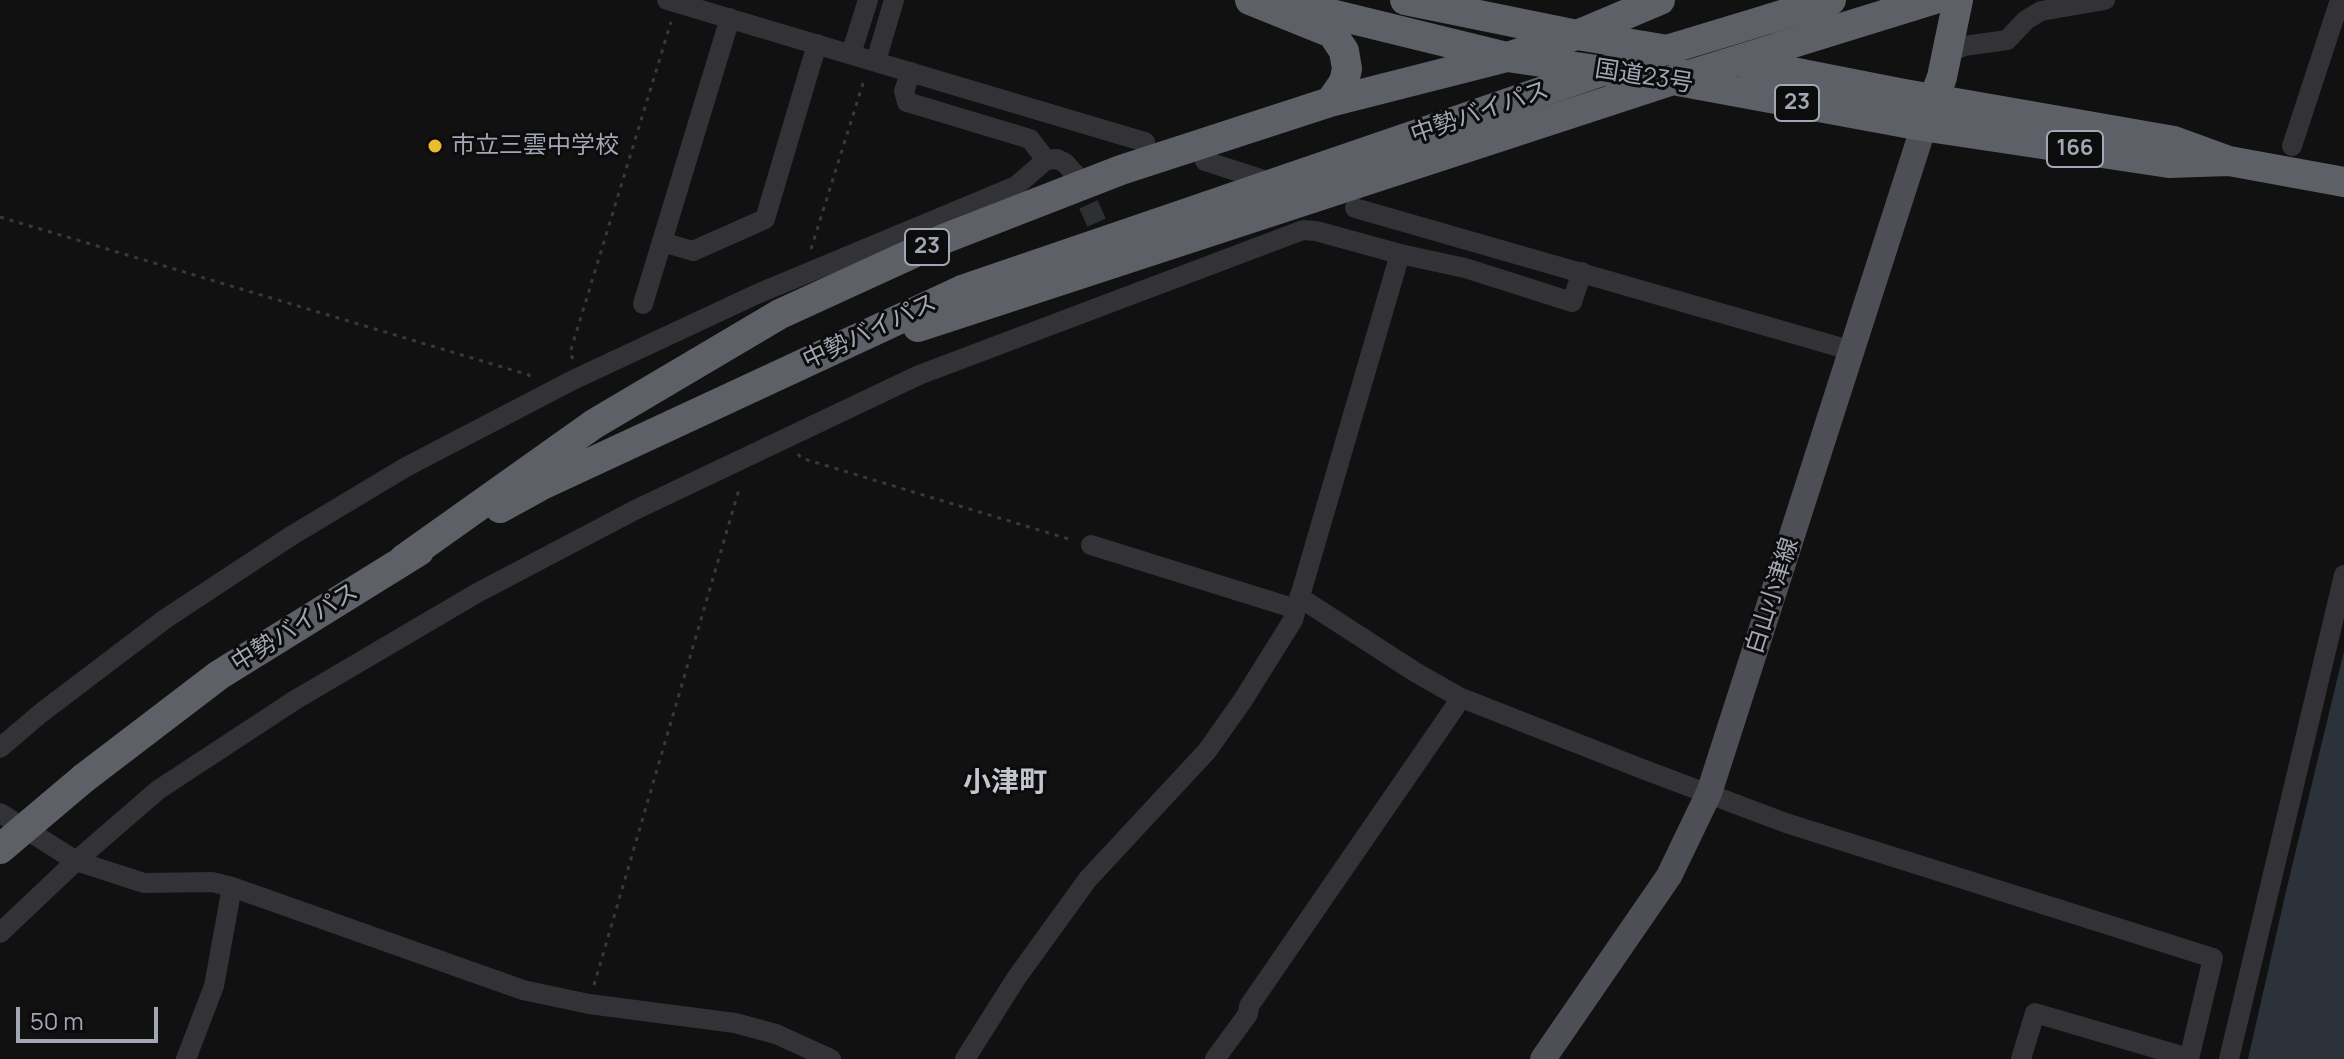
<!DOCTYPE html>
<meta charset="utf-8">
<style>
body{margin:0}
#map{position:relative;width:2344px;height:1059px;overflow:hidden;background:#111112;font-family:Manrope,sans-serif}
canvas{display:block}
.scale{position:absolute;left:16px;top:1007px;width:142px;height:36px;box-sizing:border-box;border:4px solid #a3a6b3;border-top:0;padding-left:10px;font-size:24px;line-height:28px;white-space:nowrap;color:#a3a6b3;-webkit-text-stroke:6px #0c0c0d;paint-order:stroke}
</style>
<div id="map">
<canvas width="2344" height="1059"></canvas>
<div class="scale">50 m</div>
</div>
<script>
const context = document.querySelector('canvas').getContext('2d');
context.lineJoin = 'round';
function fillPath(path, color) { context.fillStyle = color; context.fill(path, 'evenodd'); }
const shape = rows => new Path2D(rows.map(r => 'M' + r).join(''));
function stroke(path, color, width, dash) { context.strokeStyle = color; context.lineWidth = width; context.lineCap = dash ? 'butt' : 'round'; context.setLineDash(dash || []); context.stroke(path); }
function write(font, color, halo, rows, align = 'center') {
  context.font = font + ' Manrope,"Noto Sans JP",sans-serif'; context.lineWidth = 6; context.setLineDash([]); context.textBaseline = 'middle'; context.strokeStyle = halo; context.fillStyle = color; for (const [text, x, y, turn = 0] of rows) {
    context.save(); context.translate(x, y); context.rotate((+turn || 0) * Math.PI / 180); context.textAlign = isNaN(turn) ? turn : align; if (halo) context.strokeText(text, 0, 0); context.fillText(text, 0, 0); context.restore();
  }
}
const water = shape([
 [2344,651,2344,1059,2248,1059,2287,887]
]);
const minorTunnel = shape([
 [1076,177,1109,250]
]);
const path = shape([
 [0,217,529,375,530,379],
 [811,249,865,77],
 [573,359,570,353,671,22],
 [798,454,801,458,1072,540],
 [594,985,740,486]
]);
const minor = shape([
 [667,0,1145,142],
 [851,54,868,0],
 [1946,59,1953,51,1964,46,2007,40,2026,20,2041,11,2105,0],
 [876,61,894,0],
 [911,72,904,91,907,102,1030,139,1046,160],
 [2292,146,2340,0],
 [1205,161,1273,183],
 [1355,208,1853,351],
 [662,242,693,251,765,219,817,44],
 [643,304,730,18],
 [1091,545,1296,609],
 [1299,597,1415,672,1459,697,1645,770,1786,823,2213,958,2189,1059],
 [0,748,41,713,165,619,291,536,406,467,573,380,757,294,1016,186,1046,160,1057,159,1065,163,1075,174],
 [0,813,76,861,144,883,212,882,232,887,523,990,589,1004,735,1023,776,1034,831,1059],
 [0,933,76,861,158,790,295,700,477,593,635,510,919,375,1303,230,1316,231,1400,254],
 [186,1059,214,986,232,887],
 [965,1059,1017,977,1088,879,1207,751,1243,700,1293,620,1400,254,1465,268,1572,302,1582,272],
 [1215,1059,1248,1014,1249,1006,1455,707,1459,697],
 [2021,1059,2035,1013,2189,1058],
 [2229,1059,2344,575]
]);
const major = shape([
 [1543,1059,1669,876,1709,793,1929,110]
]);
const highway = shape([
 [1250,0,1332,33,1344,51,1347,69,1344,82,1330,102],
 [1274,0,1507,57,1611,72],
 [1405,0,1577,35,1674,51],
 [1772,18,1831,0],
 [1741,62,1904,94,2174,141,2229,161,2344,182],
 [1678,81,1922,126,2169,163,2229,161],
 [1934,99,1942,77,1958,0],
 [918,327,1673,80,1932,0],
 [500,508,540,486,962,290,1208,206],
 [404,559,594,424,780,314,946,238,1121,170,1330,102,1507,57,1577,35,1660,0],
 [84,778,219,675,419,551]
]);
const highwayBridge = shape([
 [1208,206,1640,58,1772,18],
 [0,849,84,778]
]);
const markers = [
 [435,146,8,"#ecbc2f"]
];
const shields = [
 [1797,103,44],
 [2075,149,56],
 [927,247,44]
];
const shieldNames = [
 ["23",1797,103],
 ["166",2075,149],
 ["23",927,247]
];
const streetNames = [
 ["国道23号",1644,77,9],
 ["中勢バイパス",1480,113,-19],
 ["中勢バイパス",870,332,-25],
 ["白山小津線",1773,596,-72],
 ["中勢バイパス",295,628,-32]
];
const poiNames = [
 ["市立三雲中学校",451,146]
];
const quarterNames = [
 ["小津町",1005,783]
];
fillPath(water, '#2b323a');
stroke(minorTunnel, '#2e2f32', 20, [20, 10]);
stroke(path, '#38393e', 3, [4, 6]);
stroke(minor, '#323237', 20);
stroke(major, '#4e4f56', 26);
stroke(highway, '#5e6068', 30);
stroke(highwayBridge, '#5e6068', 30);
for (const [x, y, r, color] of markers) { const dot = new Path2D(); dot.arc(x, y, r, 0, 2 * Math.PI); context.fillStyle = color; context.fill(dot); stroke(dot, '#0c0c0d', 3); }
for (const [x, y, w] of shields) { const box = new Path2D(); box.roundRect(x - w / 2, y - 18, w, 36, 6); context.fillStyle = '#0c0c0d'; context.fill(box); stroke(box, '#a3a6b3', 2); }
write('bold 22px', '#a3a6b3', null, shieldNames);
write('24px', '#a3a6b3', '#0c0c0d', streetNames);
write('24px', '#a3a6b3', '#0c0c0d', poiNames, 'left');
write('bold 28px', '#c3c6cf', '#0c0c0d', quarterNames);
</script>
